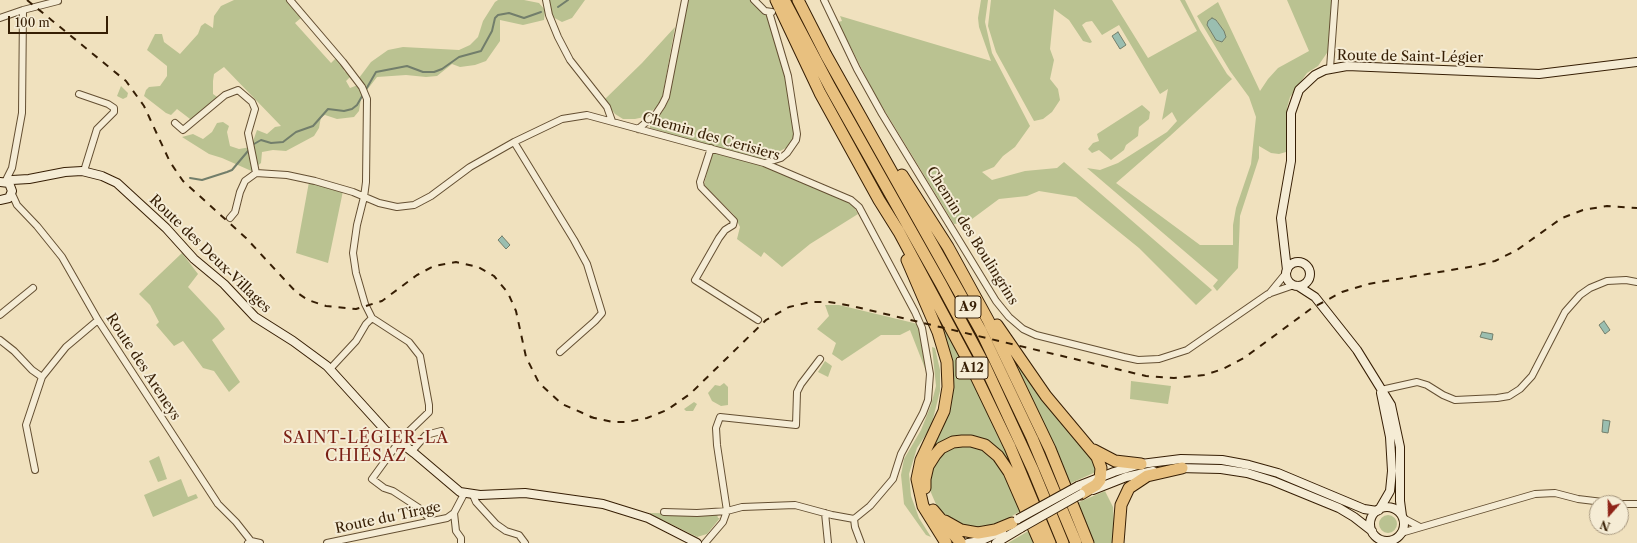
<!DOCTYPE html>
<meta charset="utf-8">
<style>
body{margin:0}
#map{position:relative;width:1637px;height:543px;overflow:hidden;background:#f0e1be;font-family:"Libre Caslon Text",serif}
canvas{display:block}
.north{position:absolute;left:1589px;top:495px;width:40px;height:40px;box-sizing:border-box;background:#f5ecd5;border:1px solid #a99a81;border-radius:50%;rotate:200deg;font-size:11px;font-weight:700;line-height:16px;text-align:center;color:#361e04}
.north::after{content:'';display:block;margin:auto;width:14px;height:18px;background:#8f2418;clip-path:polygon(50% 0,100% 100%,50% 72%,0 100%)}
.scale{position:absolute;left:8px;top:16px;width:100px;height:18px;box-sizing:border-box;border:2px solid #361e04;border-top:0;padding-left:5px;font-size:12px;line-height:14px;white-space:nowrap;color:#361e04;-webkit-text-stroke:3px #f5ecd5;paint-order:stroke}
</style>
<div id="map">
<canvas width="1637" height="543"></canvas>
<div class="north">N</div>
<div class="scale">100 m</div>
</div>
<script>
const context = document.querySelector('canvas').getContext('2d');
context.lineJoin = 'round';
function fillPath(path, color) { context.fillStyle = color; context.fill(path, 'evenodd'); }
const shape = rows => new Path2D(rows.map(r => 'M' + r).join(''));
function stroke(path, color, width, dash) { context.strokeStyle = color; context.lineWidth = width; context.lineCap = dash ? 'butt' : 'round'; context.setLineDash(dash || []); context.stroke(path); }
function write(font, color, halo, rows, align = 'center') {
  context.font = font + ' "Libre Caslon Text",serif'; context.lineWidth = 4; context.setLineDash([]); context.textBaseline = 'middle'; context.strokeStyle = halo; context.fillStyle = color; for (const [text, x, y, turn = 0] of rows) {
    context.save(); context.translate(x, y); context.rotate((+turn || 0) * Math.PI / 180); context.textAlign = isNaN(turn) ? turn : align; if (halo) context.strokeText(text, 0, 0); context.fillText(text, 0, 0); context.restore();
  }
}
const green = shape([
 [234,0,288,0,301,18,295,23,331,63,336,58,343,66,344,71,351,76,346,81,350,88,358,85,362,92,359,111,354,117,337,119,325,115,321,117,319,128,314,136,286,151,273,150,262,152,261,163,256,167,256,173,222,158,209,154,182,137,193,134,203,139,212,132,217,123,223,122,229,126,227,132,230,146,239,149,251,147,257,130,267,134,275,127,281,126,224,67,214,74,213,81,213,94,220,99,194,122,177,109,171,115,166,113,144,96,146,90,149,87,160,86,167,76,167,66,147,50,155,34,162,34,164,42,180,54,198,34,201,26,205,23,213,28,214,16,221,6],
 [498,0,524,0,539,3,545,10,544,20,523,25,500,20,500,41,486,61,475,65,460,67,452,64,437,76,426,77,406,75,377,77,367,90,359,78,371,62,388,50,403,47,459,50,470,45,478,37,483,21,495,2],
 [550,0,585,0,572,18,562,22,549,15],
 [688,0,754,0,769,12,786,75,795,138,791,145,764,160,650,128,650,123,662,112,669,100],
 [981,0,988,0,985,22,992,53,1030,126,1015,147,1003,156,994,167,982,172,992,180,1025,171,1057,168,1064,162,1212,290,1196,305,1139,248,1076,197,1039,191,1027,196,999,199,968,222,954,224,874,93,838,22,842,21,840,16,991,61,979,27,978,18],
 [991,0,1112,0,1148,58,1197,31,1180,0,1185,0,1200,30,1227,74,1232,79,1170,136,1116,183,1200,245,1233,245,1233,225,1236,208,1251,164,1256,117,1249,97,1230,71,1197,16,1218,2,1260,91,1268,79,1278,68,1309,51,1287,0,1333,0,1329,50,1318,66,1307,73,1290,97,1287,108,1286,152,1279,154,1271,153,1259,146,1259,158,1240,216,1238,268,1217,291,1213,286,1218,280,1087,168,1100,170,1118,163,1167,132,1177,121,1172,112,1162,120,1168,89,1160,94,1119,25,1102,35,1092,21,1086,22,1082,25,1092,42,1090,43,1083,41,1069,20,1054,9,1050,49,1054,60,1050,79,1058,89,1060,100,1052,112,1043,119,1034,121,996,52,988,26],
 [1217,21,1225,34,1219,41,1217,39],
 [675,27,662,99,657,107,644,117,635,119,623,119,615,114,604,100,642,63],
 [121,86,128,93,127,97,123,99,117,96],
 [1142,105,1150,112,1149,119,1139,127,1138,136,1126,145,1124,150,1111,160,1099,150,1092,153,1088,149,1093,143,1099,141,1097,134],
 [714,152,764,166,847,201,854,207,858,214,810,244,782,267,764,252,761,257,737,239,740,227,734,215,704,185,711,155],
 [309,182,343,191,328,263,296,253],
 [182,253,198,274,188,287,218,319,225,329,212,340,240,382,229,392,214,371,203,368,183,341,174,346,156,325,159,322,150,305,139,294],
 [928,298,950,335,1021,481,972,438,923,463,950,397],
 [825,305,839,305,918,324,926,371,910,330,900,335,881,335,842,361,832,354,836,343,817,329,829,316],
 [932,347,935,348,940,370,940,391,931,427,917,448,909,474,911,496,919,518,931,537,926,535,904,504,901,475,904,459,921,430,931,405,936,386],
 [1006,347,1091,452,1098,471,1069,484],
 [825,361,832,366,828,377,818,372],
 [1131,381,1171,386,1168,404,1130,399],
 [724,383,728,387,728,405,721,406,712,401,708,393,715,385,720,386],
 [694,402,697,404,693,411,686,411,684,409],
 [962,445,970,445,989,452,1004,470,1022,510,999,524,971,527,955,522,938,509,929,488,929,479,934,463,946,450],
 [159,456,167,479,158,482,149,461],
 [181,479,188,497,196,494,198,498,153,517,144,495],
 [1105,491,1113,507,1115,543,1093,543,1077,503],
 [649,513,717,514,718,518,720,518,707,534,697,537],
 '1379 524a9 9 0 1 1 18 0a9 9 0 1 1-18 0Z',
 [1030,530,1036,543,1008,543]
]);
const water = shape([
 [1212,18,1216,20,1224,31,1226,37,1222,42,1216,40,1207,25,1208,21,1212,18],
 [1118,32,1126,45,1120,49,1112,36,1118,32],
 [502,236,510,245,506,249,498,240,502,236],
 [1604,321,1610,330,1605,334,1599,325,1604,321],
 [1482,332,1493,334,1492,340,1480,337,1482,332],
 [1603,420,1610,421,1608,433,1602,432,1603,420]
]);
const stream = shape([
 [558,7,568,0],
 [254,144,261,140,271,143,283,142,296,132,313,126,328,109,344,111,352,109,357,105,376,72,407,66,423,72,434,72,442,69,459,57,481,51,492,31,495,18,498,15,509,13,524,18,541,12],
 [190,178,202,180,227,172,232,170,248,151]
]);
const minor = shape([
 [290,0,343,62,362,87,367,99,366,182,364,197,357,225,353,253,356,273,365,304,372,318,409,342,420,356,429,405,429,412,401,439,372,479,384,488,393,491,419,508,432,521],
 [546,0,549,15,558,37,570,60,607,107,612,121],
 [754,0,765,11,772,12],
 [824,0,857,69,882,114,996,301,1009,317,1023,329,1036,335,1124,357,1138,360,1159,359,1187,350,1268,294,1294,285],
 [0,18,23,10],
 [1330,68,1335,0],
 [79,94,108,104,114,108,114,112,97,129,84,171],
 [175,123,183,130,225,95,238,90,252,102,255,109,248,133,256,173],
 [638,129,656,114,662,105,666,97,685,0],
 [514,142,574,240,587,264,602,313,595,321,560,352],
 [711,148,700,182,701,187,734,221,733,225,725,230,719,238,695,280,758,320],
 [765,163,781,158,787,153,796,140,797,134,788,76,769,12],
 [5,182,12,168,22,113,23,10,58,1],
 [12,194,17,205,37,226,62,257,98,320,218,504,236,522,251,541],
 [230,218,235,212,240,192,245,181,256,173,287,175,315,181,353,192,379,203,397,207,414,205,431,196,470,167,514,142,562,119,587,115,764,163,851,200,859,207,915,312,922,328,930,374,928,400,923,413,901,454,893,479,870,506,854,519,855,527,861,543],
 [1269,294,1287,272],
 [0,315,33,288],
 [0,340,14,351,32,370,42,377],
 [330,369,356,341,366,324,372,318],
 [1381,390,1417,382,1427,385,1443,395,1455,400,1497,398,1509,396,1520,389,1532,376,1565,312,1580,295,1590,288,1607,281,1626,280,1637,282],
 [412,451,426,435,441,431],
 [35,470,26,425,42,377,66,347,98,320],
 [473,495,476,502,496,524,506,531,519,535,525,543],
 [1621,504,1637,504],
 [664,512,697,513,727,511,742,507,795,505,832,515,854,519],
 [454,513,456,531,461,538,461,543],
 [825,513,828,543],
 [1403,518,1420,527],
 [1401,533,1535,494,1555,493,1578,499,1611,503],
 [248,543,251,541,260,543],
 [327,543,447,518,454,513,464,494],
 [705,543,723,522,727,511,717,445,716,428,720,417,796,425,797,392,801,384,820,359]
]);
const secondary = shape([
 [0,182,9,183,12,191,9,198,0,200],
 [9,183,12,180,29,179,65,172,82,171,102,176,117,183,166,228,194,259,224,284,255,317,293,341,327,366,386,431,414,453,460,492,480,495,525,493,603,504,648,518,697,543],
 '1286 274a12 12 0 1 1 24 0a12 12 0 1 1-24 0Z',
 [1287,270,1281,218,1291,161,1291,113,1299,90,1315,75,1325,70,1347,66,1539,74,1637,62],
 [1298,286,1315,297,1357,350,1391,405,1400,447,1400,501,1402,516],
 [1178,468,1221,469,1247,473,1273,481,1339,508,1354,517,1372,531],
 [1078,486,1114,472,1141,464,1181,459,1222,460,1249,465,1278,473,1364,509,1377,511],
 [1093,490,1126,477,1153,471],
 '1370 524a17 17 0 1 1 34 0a17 17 0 1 1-34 0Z',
 [1379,510,1390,491,1392,471,1390,437,1381,393],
 [968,543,980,541,1002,531],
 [996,543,1021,528]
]);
const motorway = shape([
 [776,0,820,93,879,200,899,232,972,368,1010,447,1050,543],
 [784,0,830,87,941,284,985,366,1033,470,1063,543],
 [798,0,826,55,981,331,1032,438,1076,543],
 [902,175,948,247,988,320,1050,449,1088,543],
 [907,260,938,332,947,362,948,387,944,411,921,460,917,479,923,506,946,543],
 [997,325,1046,396,1097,457,1101,468,1100,480,1096,485,1081,494],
 [1094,450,1115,461,1141,464],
 [925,488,925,479,928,466,935,455,941,448,953,442,962,441,971,441,985,445,998,456,1009,472,1040,543],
 [933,510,960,542],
 [945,521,961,530,978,533,995,530,1012,523],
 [1118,543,1121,505,1129,488,1147,476,1182,468]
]);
const rail = shape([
 [27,0,126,81,144,106,170,162,183,181,246,238,296,292,308,300,326,306,356,309,382,301,417,275,434,266,456,262,478,267,494,276,508,293,516,311,526,357,539,383,562,404,594,418],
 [590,417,613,422,627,422,647,418,667,410,690,394,766,320,789,307,811,302,829,302,852,306,1146,376,1174,378,1204,375,1223,369,1244,358,1312,308,1342,292,1368,284,1475,266,1495,261,1517,250,1562,218,1583,210,1607,206,1637,208]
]);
const secondaryBridge = shape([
 [1018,519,1078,486],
 [1021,528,1081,494]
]);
const shields = [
 [968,307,26],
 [972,368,32]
];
const shieldNames = [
 ["A9",968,307],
 ["A12",972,368]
];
const streetNames = [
 ["Route de Saint-Légier",1410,57,1],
 ["Chemin des Cerisiers",711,137,16],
 ["Chemin des Boulingrins",972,236,58],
 ["Route des Deux-Villages",210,254,44],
 ["Route des Areneys",143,367,57],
 ["Route du Tirage",388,518,-12]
];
const quarterNames = [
 ["SAINT-LÉGIER-LA",366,438],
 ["CHIÉSAZ",366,456]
];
fillPath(green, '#bac291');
fillPath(water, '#9abeb0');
stroke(water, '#727e6b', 1);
stroke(stream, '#727e6b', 2);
stroke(minor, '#644f32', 8);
stroke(secondary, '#361e04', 10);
stroke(motorway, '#361e04', 13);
stroke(minor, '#f5ecd5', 6);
stroke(secondary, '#f5ecd5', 8);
stroke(motorway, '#e8c07f', 11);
stroke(rail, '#361e04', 2, [7, 7]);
stroke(secondaryBridge, '#361e04', 10, []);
stroke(secondaryBridge, '#f5ecd5', 8);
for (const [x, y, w] of shields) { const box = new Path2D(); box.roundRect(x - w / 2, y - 11, w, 22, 3); context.fillStyle = '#f5ecd5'; context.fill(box); stroke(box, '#361e04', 1); }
write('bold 13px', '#361e04', null, shieldNames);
write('14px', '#361e04', '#f5ecd5', streetNames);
context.letterSpacing = '1px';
write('16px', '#7a1f14', '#f5ecd5', quarterNames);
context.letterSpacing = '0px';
</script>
